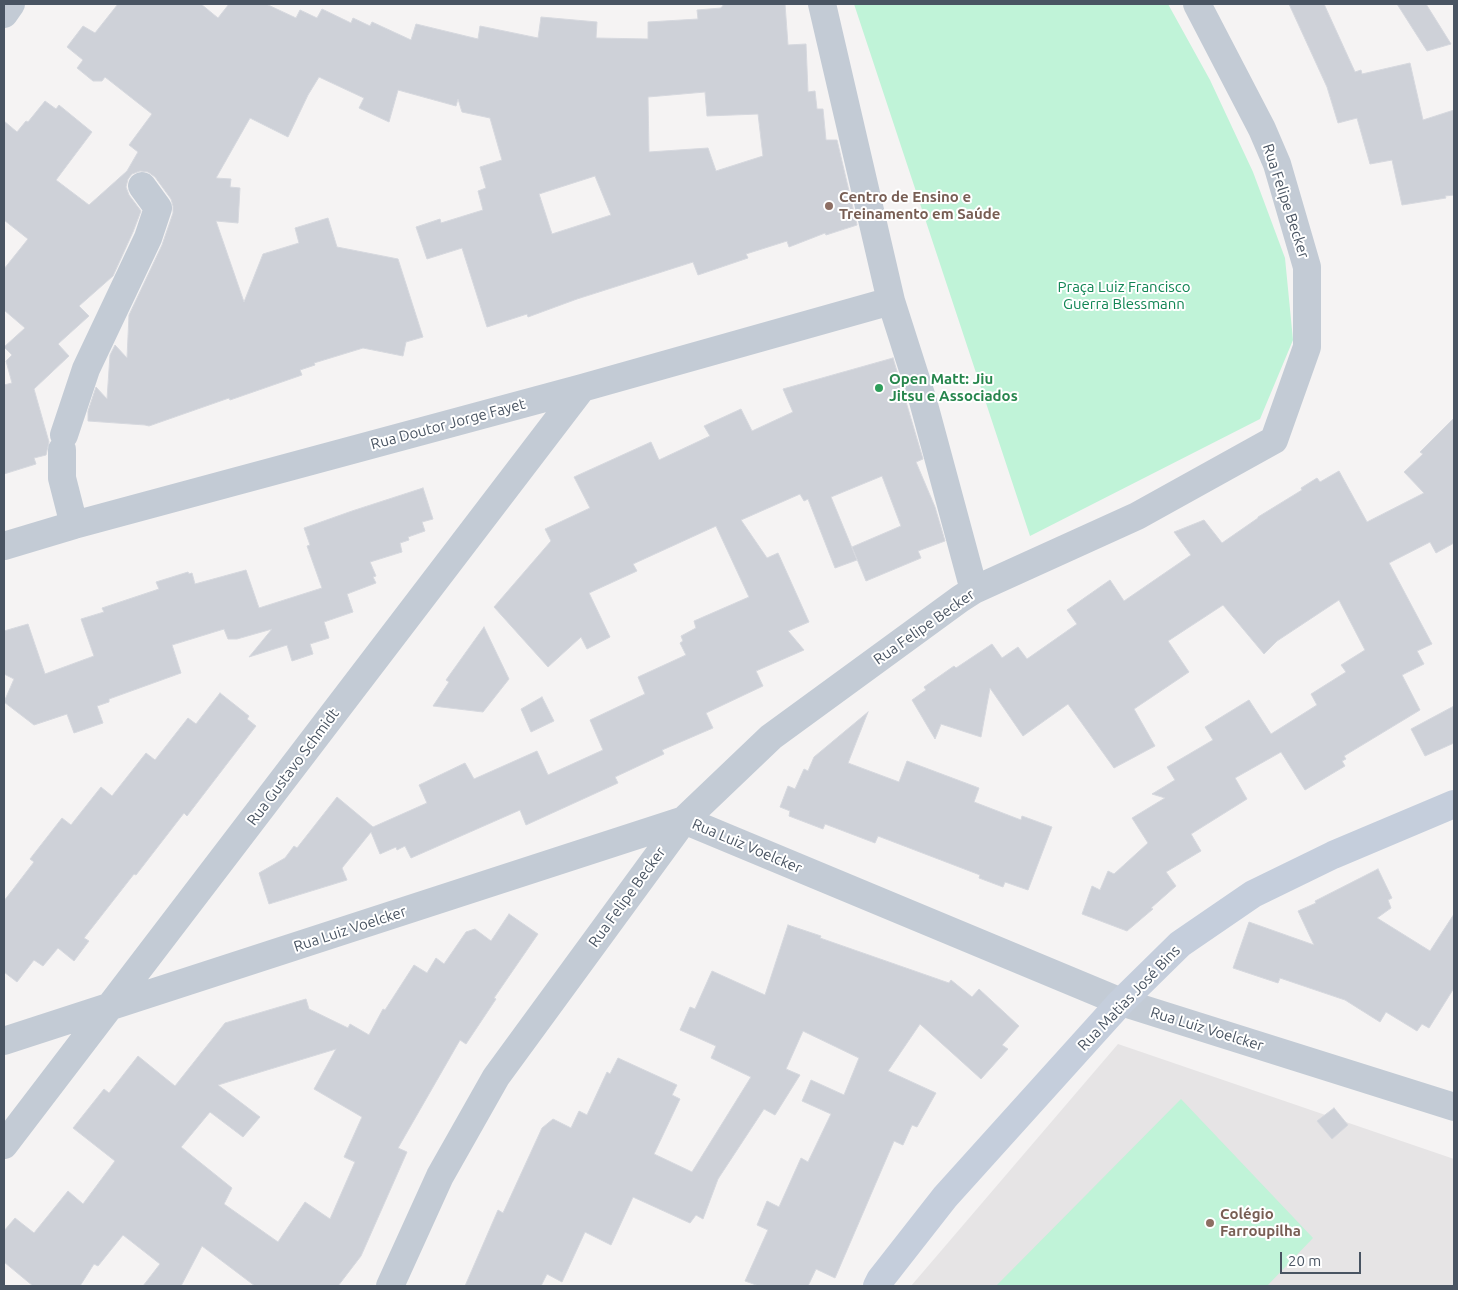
<!DOCTYPE html>
<meta charset="utf-8">
<style>
body{margin:0}
#map{position:relative;width:1458px;height:1290px;overflow:hidden;background:#f5f3f3;font-family:Ubuntu,sans-serif}
canvas{display:block}
.frame{position:absolute;inset:0;border:5px solid #495462;pointer-events:none}
.scale{position:absolute;left:1280px;top:1252px;width:81px;height:22px;box-sizing:border-box;border:2px solid #495462;border-top:0;padding-left:6px;font-size:15px;line-height:18px;white-space:nowrap;color:#495462;-webkit-text-stroke:4px #fff;paint-order:stroke}
</style>
<div id="map">
<canvas width="1458" height="1290"></canvas>
<div class="frame"></div>
<div class="scale">20 m</div>
</div>
<script>
const context = document.querySelector('canvas').getContext('2d');
context.lineJoin = 'round';
function fillPath(path, color) { context.fillStyle = color; context.fill(path, 'evenodd'); }
const shape = rows => new Path2D(rows.map(r => 'M' + r).join(''));
function stroke(path, color, width, dash) { context.strokeStyle = color; context.lineWidth = width; context.lineCap = dash ? 'butt' : 'round'; context.setLineDash(dash || []); context.stroke(path); }
function write(font, color, halo, rows, align = 'center') {
  context.font = font + ' Ubuntu,sans-serif'; context.lineWidth = 4; context.setLineDash([]); context.textBaseline = 'middle'; context.strokeStyle = halo; context.fillStyle = color; for (const [text, x, y, turn = 0] of rows) {
    context.save(); context.translate(x, y); context.rotate((+turn || 0) * Math.PI / 180); context.textAlign = isNaN(turn) ? turn : align; if (halo) context.strokeText(text, 0, 0); context.fillText(text, 0, 0); context.restore();
  }
}
const education = shape([
 [1118,1044,1454,1159,1454,1286,911,1286]
]);
const green = shape([
 [854,4,1168,4,1210,80,1253,172,1285,258,1293,340,1260,419,1030,536],
 [1181,1099,1313,1238,1267,1286,996,1286]
]);
const building = shape([
 [118,4,201,4,218,18,229,4,266,4,296,18,300,10,317,18,322,9,351,23,353,18,370,26,372,22,411,40,416,24,478,39,480,26,538,38,541,17,597,22,596,38,648,39,648,22,698,19,697,10,721,8,724,4,785,4,788,45,806,44,808,92,815,91,817,109,823,109,826,140,837,140,857,225,826,235,825,233,789,247,787,241,746,254,748,258,698,275,693,262,577,299,528,317,527,314,487,327,462,248,427,259,416,227,440,219,441,223,483,210,478,191,486,188,480,167,502,160,490,118,462,112,458,99,456,106,398,90,389,122,359,108,364,98,319,77,308,95,288,137,250,118,216,178,231,179,230,187,240,188,238,223,216,221,244,302,263,254,299,243,295,228,328,218,337,247,398,259,423,337,406,342,403,356,363,348,314,363,315,365,300,370,302,375,230,400,229,398,149,426,145,425,88,421,88,411,96,387,107,399,110,355,115,345,127,358,129,315,162,245,173,213,173,206,171,199,155,177,148,172,140,171,132,174,128,179,126,187,129,195,141,211,133,232,113,276,79,306,89,316,58,344,69,356,34,389,49,442,46,455,34,458,36,464,4,474,4,385,12,383,6,361,12,355,4,347,25,328,4,310,4,269,28,239,4,220,4,121,17,132,26,121,28,122,45,101,56,109,59,105,92,132,56,180,89,205,127,171,138,152,129,145,152,114,105,77,102,81,93,81,77,68,83,60,67,47,83,26,95,33,118,4],
 [705,92,707,116,758,114,763,156,716,171,708,148,649,152,648,97,705,92],
 [595,176,611,215,552,234,539,194,595,176],
 [1289,4,1324,4,1355,72,1361,70,1362,74,1410,63,1423,120,1454,110,1454,195,1445,196,1446,198,1402,205,1392,160,1370,164,1357,118,1338,123,1327,87,1289,4],
 [1397,4,1426,4,1451,44,1427,51,1397,4],
 [893,358,923,459,916,462,935,507,945,541,918,551,921,558,866,581,852,547,901,526,882,476,831,497,857,560,835,568,808,499,804,501,800,494,741,520,767,558,778,553,809,622,788,631,804,650,756,671,763,686,706,713,713,728,662,750,664,754,615,777,618,783,526,825,520,810,411,858,405,846,397,850,396,847,380,854,371,832,342,868,347,880,269,904,259,873,285,858,294,846,297,848,337,797,373,827,427,803,419,785,465,763,474,779,537,751,548,775,603,750,590,720,645,694,638,677,686,655,680,643,683,641,681,636,696,628,694,621,749,597,716,526,633,564,637,571,589,593,610,637,587,649,581,637,548,667,494,607,551,541,545,529,590,508,574,477,651,442,659,460,710,436,704,426,741,409,752,431,793,412,783,389,893,358],
 [1454,418,1454,543,1436,553,1430,542,1389,563,1432,644,1417,651,1424,664,1402,675,1420,710,1344,756,1346,759,1342,761,1345,766,1305,790,1281,752,1235,778,1247,799,1191,834,1201,851,1166,872,1176,886,1151,908,1153,909,1127,931,1082,914,1092,886,1100,890,1108,871,1114,874,1148,843,1132,818,1165,798,1152,794,1175,780,1167,767,1213,740,1205,727,1249,700,1271,734,1317,705,1311,694,1346,672,1341,665,1365,650,1339,600,1277,641,1264,654,1223,605,1168,641,1189,672,1134,709,1155,746,1114,768,1068,704,1023,736,990,688,981,737,941,724,935,739,912,700,926,690,924,687,954,666,956,668,992,644,1002,658,1018,647,1027,659,1077,624,1067,610,1110,580,1124,601,1191,555,1174,532,1204,520,1222,543,1258,518,1258,517,1302,490,1301,488,1317,478,1320,482,1339,471,1367,522,1424,493,1404,472,1423,454,1420,452,1454,418],
 [423,488,433,519,422,522,425,531,408,537,409,540,400,543,402,552,370,562,376,576,373,577,376,583,347,594,353,612,324,622,329,638,310,644,313,654,292,661,287,645,249,657,272,629,237,639,228,639,224,629,172,645,181,673,109,699,109,702,97,706,103,723,74,733,67,714,34,725,4,702,14,679,4,674,4,631,28,624,45,674,94,656,81,619,104,612,102,608,159,589,156,582,188,572,189,574,192,573,195,584,246,570,259,608,322,588,307,546,310,545,304,528,352,511,423,488],
 [484,627,509,679,483,712,433,706,449,682,446,680,484,627],
 [220,693,249,716,247,719,256,726,187,816,184,813,136,875,134,874,84,938,89,941,74,961,58,948,43,966,34,960,17,982,4,972,4,901,34,862,30,859,62,818,71,825,101,787,112,796,146,753,155,760,188,718,196,724,220,693],
 [542,697,554,721,531,732,521,709,542,697],
 [1454,706,1454,743,1425,756,1411,729,1454,706],
 [868,712,848,763,899,782,907,761,979,788,974,802,1021,820,1022,816,1052,827,1028,890,1005,882,1003,887,979,878,980,875,878,836,875,843,825,824,823,829,789,816,790,811,780,807,788,786,795,789,804,769,808,771,814,757,868,712],
 [1378,869,1392,898,1388,900,1391,908,1377,918,1430,951,1454,914,1454,988,1429,1028,1422,1024,1417,1031,1386,1012,1380,1022,1345,1000,1280,978,1278,983,1233,968,1249,922,1314,945,1298,911,1316,903,1315,901,1378,869],
 [509,914,538,934,494,998,496,999,466,1044,460,1040,398,1148,407,1152,361,1256,338,1286,255,1286,202,1246,181,1286,143,1286,160,1264,123,1235,98,1266,94,1264,80,1286,33,1286,4,1262,4,1231,15,1218,34,1233,68,1191,83,1204,115,1161,73,1128,104,1089,109,1093,138,1056,175,1086,225,1023,306,999,309,1009,348,1028,350,1024,369,1035,383,1009,385,1010,414,965,427,973,436,958,444,964,466,932,475,929,491,941,509,914],
 [336,1049,314,1089,362,1117,344,1157,355,1162,330,1219,305,1202,278,1242,224,1204,232,1188,181,1147,210,1112,243,1137,260,1117,218,1085,336,1049],
 [788,925,821,936,820,938,949,983,951,980,972,997,979,989,1019,1026,1002,1045,1008,1049,981,1079,920,1024,888,1071,936,1093,917,1127,912,1125,903,1145,894,1141,835,1278,816,1269,808,1286,759,1286,745,1281,768,1230,757,1225,767,1201,779,1207,801,1158,808,1162,831,1114,802,1101,811,1080,844,1095,859,1058,803,1031,786,1069,800,1075,775,1115,764,1109,718,1179,703,1219,696,1215,690,1223,633,1197,611,1245,585,1232,562,1282,547,1274,541,1286,465,1286,498,1210,503,1213,542,1128,553,1119,571,1128,579,1111,587,1115,607,1072,610,1074,618,1058,677,1085,672,1095,680,1099,654,1154,692,1172,751,1077,711,1058,716,1046,680,1030,690,1007,695,1009,712,971,765,995,788,925],
 [1334,1108,1348,1125,1332,1139,1317,1121,1334,1108]
]);
const minor = shape([
 [822,4,891,301,923,401,974,590],
 [64,435,86,369,148,238,158,208,142,186],
 [62,450,62,478,74,525],
 [4,546,74,525,582,388,891,301],
 [4,1041,684,820,1121,1002,1454,1107],
 [4,1145,582,388],
 [390,1286,440,1176,496,1077,684,820,771,737,960,599,974,590,1137,516,1274,440,1307,347,1307,267,1277,164,1262,129,1197,4]
]);
const tertiary = shape([
 [4,14,11,4]
]);
const secondary = shape([
 [877,1286,880,1280,945,1197,1121,1002,1180,944,1253,894,1333,855,1454,804]
]);
const markers = [
 [829,206,5,"#8d6e63"],
 [879,388,5,"#2e9e5b"],
 [1210,1223,5,"#8d6e63"]
];
const educationNames = [
 ["Centro de Ensino e",839,197],
 ["Treinamento em Saúde",839,214],
 ["Colégio",1220,1214],
 ["Farroupilha",1220,1231]
];
const streetNames = [
 ["Rua Felipe Becker",1286,201,72],
 ["Rua Doutor Jorge Fayet",448,424,-15],
 ["Rua Felipe Becker",924,627,-35],
 ["Rua Gustavo Schmidt",293,767,-53],
 ["Rua Luiz Voelcker",747,846,23],
 ["Rua Felipe Becker",627,897,-54],
 ["Rua Luiz Voelcker",350,929,-18],
 ["Rua Matias José Bins",1129,998,-46],
 ["Rua Luiz Voelcker",1207,1029,17]
];
const parkNames = [
 ["Praça Luiz Francisco",1124,287],
 ["Guerra Blessmann",1124,304]
];
const leisureNames = [
 ["Open Matt: Jiu",889,379],
 ["Jitsu e Associados",889,396]
];
fillPath(education, '#e6e4e5');
fillPath(green, '#c0f3d8');
fillPath(building, '#ced1d8');
stroke(building, '#d6d8de', 1);
stroke(minor, '#c3cbd5', 28);
stroke(tertiary, '#c3cbd5', 28);
stroke(secondary, '#c5cedc', 28);
for (const [x, y, r, color] of markers) { const dot = new Path2D(); dot.arc(x, y, r, 0, 2 * Math.PI); context.fillStyle = color; context.fill(dot); stroke(dot, '#fff', 2); }
write('bold 15px', '#785e54', '#fff', educationNames, 'left');
write('15px', '#495462', '#fff', streetNames);
write('15px', '#118554', '#fff', parkNames);
write('bold 15px', '#27864d', '#fff', leisureNames, 'left');
</script>
